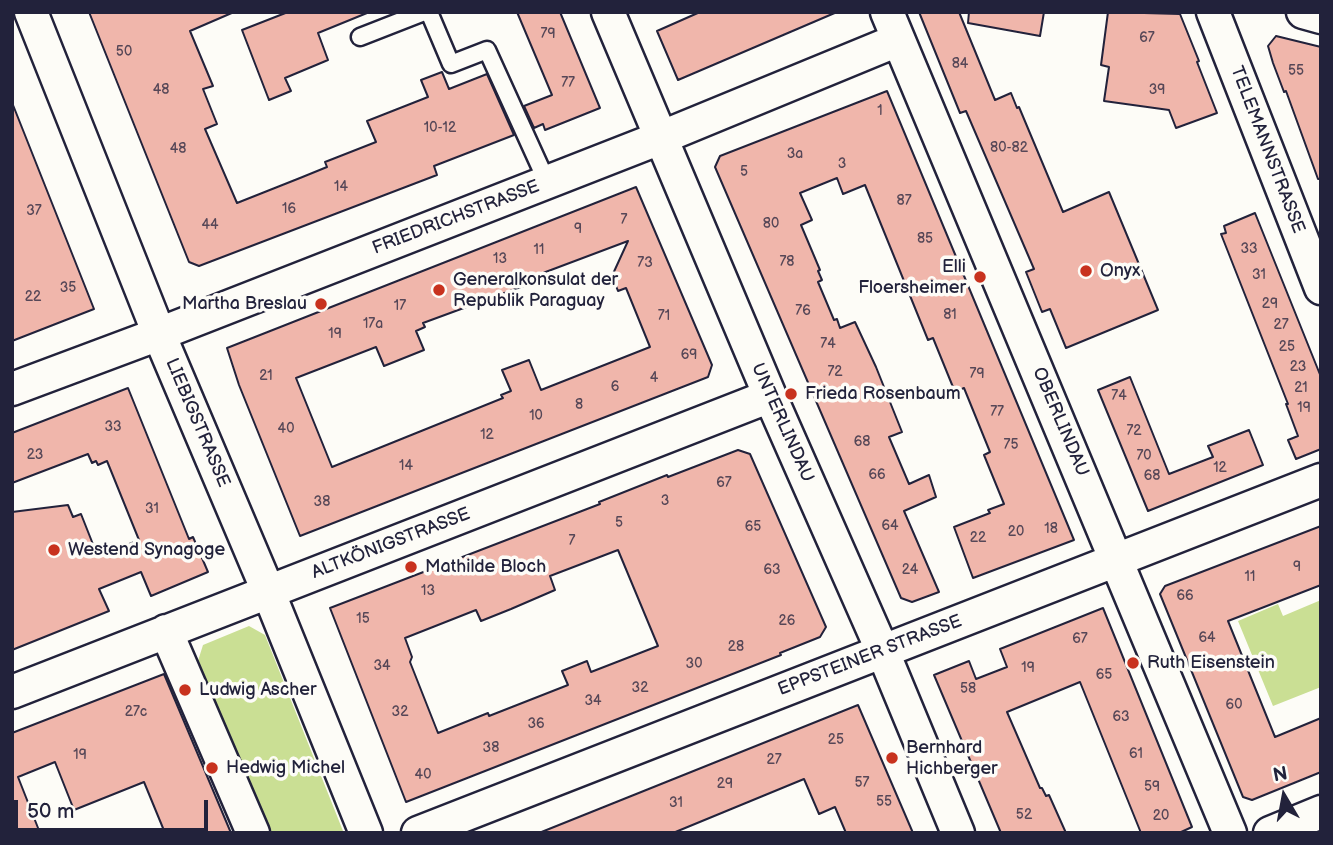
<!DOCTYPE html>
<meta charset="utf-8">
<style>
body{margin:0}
#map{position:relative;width:1333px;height:845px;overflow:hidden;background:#fdfcf7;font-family:"Balsamiq Sans",sans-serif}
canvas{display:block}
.frame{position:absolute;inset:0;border:14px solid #22223b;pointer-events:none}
.north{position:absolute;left:1249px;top:761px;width:70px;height:70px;-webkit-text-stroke:5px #fdfcf7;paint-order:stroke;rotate:350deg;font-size:19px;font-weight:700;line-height:28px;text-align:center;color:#22223b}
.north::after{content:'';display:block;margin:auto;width:24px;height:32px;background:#22223b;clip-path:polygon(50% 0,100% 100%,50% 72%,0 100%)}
.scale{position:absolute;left:14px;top:800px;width:194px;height:32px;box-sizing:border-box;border:4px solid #22223b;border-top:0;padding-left:9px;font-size:21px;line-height:24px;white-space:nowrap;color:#22223b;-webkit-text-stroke:5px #fdfcf7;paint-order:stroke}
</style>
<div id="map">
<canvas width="1333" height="845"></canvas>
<div class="frame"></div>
<div class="north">N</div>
<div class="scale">50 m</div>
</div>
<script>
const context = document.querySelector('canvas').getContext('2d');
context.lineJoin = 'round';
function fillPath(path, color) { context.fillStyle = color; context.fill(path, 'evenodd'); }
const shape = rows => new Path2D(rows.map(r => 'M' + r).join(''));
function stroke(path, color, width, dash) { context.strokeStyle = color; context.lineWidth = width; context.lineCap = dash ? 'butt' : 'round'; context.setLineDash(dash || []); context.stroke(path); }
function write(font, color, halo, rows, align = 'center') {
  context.font = font + ' "Balsamiq Sans",sans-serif'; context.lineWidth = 7; context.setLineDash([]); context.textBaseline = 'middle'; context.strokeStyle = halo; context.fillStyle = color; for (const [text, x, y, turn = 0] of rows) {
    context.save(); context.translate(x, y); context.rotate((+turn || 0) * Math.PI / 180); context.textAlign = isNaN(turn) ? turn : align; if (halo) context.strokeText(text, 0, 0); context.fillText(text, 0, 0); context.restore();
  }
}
const green = shape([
 [1321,600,1321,687,1273,706,1238,621,1278,604,1283,616],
 [249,626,265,635,343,831,341,833,267,833,197,664,203,645]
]);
const building = shape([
 [89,12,234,12,190,31,213,86,203,89,217,124,205,129,237,203,300,178,327,167,325,162,376,142,367,121,428,97,421,80,442,72,449,89,487,74,514,135,434,166,437,175,199,266,189,262,89,12],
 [288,12,367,13,318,33,328,60,285,78,291,91,269,100,242,30,288,12],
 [517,12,560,12,600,108,545,130,543,124,534,128,524,106,552,95,517,12],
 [700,12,837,12,678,80,657,31,700,12],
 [919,12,959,12,995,100,1011,93,1017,108,1019,107,1063,212,1109,192,1158,310,1066,348,1050,309,1042,312,1026,272,1034,269,966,111,960,113,919,12],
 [969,12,1044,12,1040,36,968,23,969,12],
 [1108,12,1180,14,1199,61,1197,62,1217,113,1176,128,1169,110,1104,101,1109,67,1101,65,1108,12],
 [1276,36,1321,47,1321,179,1318,179,1286,91,1284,92,1273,63,1268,46,1276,36],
 [887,91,1074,540,973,578,954,527,990,513,988,510,1004,504,984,455,990,452,964,388,955,392,933,338,928,340,865,185,843,194,837,178,800,193,812,220,801,225,820,270,818,271,822,280,818,282,834,320,837,319,840,328,855,322,876,367,902,432,889,437,909,484,929,475,936,497,904,511,939,592,912,602,901,598,715,167,720,156,887,91],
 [13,105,94,309,12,341,12,106,13,105],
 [636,187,712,365,708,377,300,536,239,385,227,348,636,187],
 [628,241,612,276,618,291,626,288,650,347,541,390,529,360,502,370,511,391,501,395,503,398,332,467,296,378,376,347,384,366,424,350,416,331,425,327,423,323,529,284,527,279,628,241],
 [1255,213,1321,377,1321,449,1296,459,1288,440,1298,436,1286,404,1288,404,1221,234,1226,233,1224,226,1255,213],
 [1130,377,1169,474,1213,457,1208,446,1249,430,1263,465,1148,511,1098,390,1130,377],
 [128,388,189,539,193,537,208,572,151,596,141,572,99,589,109,611,12,650,12,512,68,505,73,517,81,514,98,557,139,540,107,461,98,465,96,461,92,463,88,454,12,483,12,433,128,388],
 [738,450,750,454,826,627,820,637,780,653,781,655,406,802,330,608,600,504,599,502,667,475,668,477,738,450],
 [618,550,658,646,591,672,587,661,562,671,568,685,489,716,488,713,438,733,410,662,412,657,405,638,476,610,481,621,511,609,555,590,550,576,618,550],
 [1321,526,1321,585,1228,621,1275,737,1321,718,1321,772,1252,800,1243,797,1160,594,1165,586,1321,526],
 [1103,608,1192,827,1179,833,1141,833,1080,682,1007,712,1040,788,1042,788,1046,796,1049,795,1066,833,1001,833,934,675,969,661,976,679,1007,667,1000,649,1103,608],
 [164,674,231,833,165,833,144,782,74,810,55,762,18,777,40,833,12,833,12,733,164,674],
 [858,705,913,833,846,833,835,807,819,814,804,779,673,833,539,833,858,705]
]);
const service = shape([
 [429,12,451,64,487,50,547,182],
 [360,37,424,12]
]);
const minor = shape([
 [31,12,159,334,268,591,366,833],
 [608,12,770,396,883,652,958,833],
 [887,12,1230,833],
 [1213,12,1321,288],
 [1303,12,1321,17],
 [12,389,159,334,660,138,898,40],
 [166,631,253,833],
 [12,692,770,396],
 [418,833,1321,480],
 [1270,833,1321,812]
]);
const markers = [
 [1086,271,7,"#c8321e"],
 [980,277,7,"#c8321e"],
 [439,290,7,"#c8321e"],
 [321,304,7,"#c8321e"],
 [791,394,7,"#c8321e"],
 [54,550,7,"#c8321e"],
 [411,567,7,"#c8321e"],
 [1133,663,7,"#c8321e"],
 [185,690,7,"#c8321e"],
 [892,758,7,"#c8321e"],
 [212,768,7,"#c8321e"]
];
const numberNames = [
 ["79",548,34],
 ["67",1147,38],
 ["50",124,52],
 ["84",960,64],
 ["55",1296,71],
 ["77",568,83],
 ["48",161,90],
 ["39",1157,90],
 ["1",880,111],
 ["10-12",440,128],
 ["80-82",1009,148],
 ["48",178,149],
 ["3a",795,154],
 ["3",842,164],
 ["5",744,172],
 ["14",341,187],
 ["87",904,201],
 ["16",289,209],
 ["37",34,211],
 ["7",624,220],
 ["80",771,224],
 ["44",210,225],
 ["9",578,229],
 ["85",925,239],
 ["33",1249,249],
 ["11",539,250],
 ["13",500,259],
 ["78",787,262],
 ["73",645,263],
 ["31",1259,275],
 ["35",68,288],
 ["22",33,297],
 ["29",1270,304],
 ["17",400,306],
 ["76",803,311],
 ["81",950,315],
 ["71",664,316],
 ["17a",373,324],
 ["27",1281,325],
 ["19",335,334],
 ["74",828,344],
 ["25",1287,347],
 ["69",689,355],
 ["23",1298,367],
 ["72",835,372],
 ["79",977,374],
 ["21",266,376],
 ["4",654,378],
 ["6",615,387],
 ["21",1301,388],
 ["74",1119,396],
 ["8",579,405],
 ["19",1304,408],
 ["77",997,412],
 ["10",536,416],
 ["33",113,427],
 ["40",286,429],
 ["72",1134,431],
 ["12",487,435],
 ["68",862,442],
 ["75",1011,445],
 ["23",35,455],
 ["70",1144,456],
 ["14",406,466],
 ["12",1220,468],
 ["66",877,475],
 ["68",1152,476],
 ["67",724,483],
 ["3",665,501],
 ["38",322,502],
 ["31",152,509],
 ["5",619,523],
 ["64",890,526],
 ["65",753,527],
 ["18",1051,529],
 ["20",1016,532],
 ["22",978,538],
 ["7",572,541],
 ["9",1297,567],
 ["63",772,570],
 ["24",910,570],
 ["11",1250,577],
 ["13",428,591],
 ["66",1185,596],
 ["15",363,619],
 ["26",787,621],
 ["64",1207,638],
 ["67",1080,639],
 ["28",736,647],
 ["30",694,664],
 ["34",382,666],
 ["19",1028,668],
 ["65",1104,675],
 ["32",640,688],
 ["58",968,689],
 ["34",593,701],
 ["60",1234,705],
 ["27c",136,712],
 ["32",400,712],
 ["63",1121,717],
 ["36",536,724],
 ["25",836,740],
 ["38",491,748],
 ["61",1136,754],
 ["19",80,755],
 ["27",774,760],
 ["40",423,775],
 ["57",862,783],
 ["29",725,784],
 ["59",1152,787],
 ["55",884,802],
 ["31",676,803],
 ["52",1024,815],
 ["20",1161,816]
];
const streetNames = [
 ["TELEMANNSTRASSE",1267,150,69],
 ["FRIEDRICHSTRASSE",456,218,-21],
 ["OBERLINDAU",1060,422,67],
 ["LIEBIGSTRASSE",197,423,67],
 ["UNTERLINDAU",782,423,66],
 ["ALTKÖNIGSTRASSE",391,544,-21],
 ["EPPSTEINER STRASSE",870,656,-21]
];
const poiNames = [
 ["Elli",966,267,"right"],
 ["Floersheimer",966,288,"right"],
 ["Onyx",1100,271],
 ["Generalkonsulat der",453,280],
 ["Republik Paraguay",453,301],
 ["Martha Breslau",307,304,"right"],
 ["Frieda Rosenbaum",805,394],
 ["Westend Synagoge",68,550],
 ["Mathilde Bloch",425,567],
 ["Ruth Eisenstein",1147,663],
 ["Ludwig Ascher",199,690],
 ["Bernhard",906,748],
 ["Hichberger",906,769],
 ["Hedwig Michel",226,768]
];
fillPath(green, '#cadf94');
fillPath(building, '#f0b6ab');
stroke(building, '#22223b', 2);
stroke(service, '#22223b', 21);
stroke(minor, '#22223b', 37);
stroke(service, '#fdfcf7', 16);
stroke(minor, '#fdfcf7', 32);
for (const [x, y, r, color] of markers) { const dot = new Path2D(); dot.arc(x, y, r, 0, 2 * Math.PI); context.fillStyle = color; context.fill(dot); stroke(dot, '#fdfcf7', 2.5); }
write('14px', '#564757', null, numberNames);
write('18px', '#22223b', '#fdfcf7', streetNames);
write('18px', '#22223b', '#fdfcf7', poiNames, 'left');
</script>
